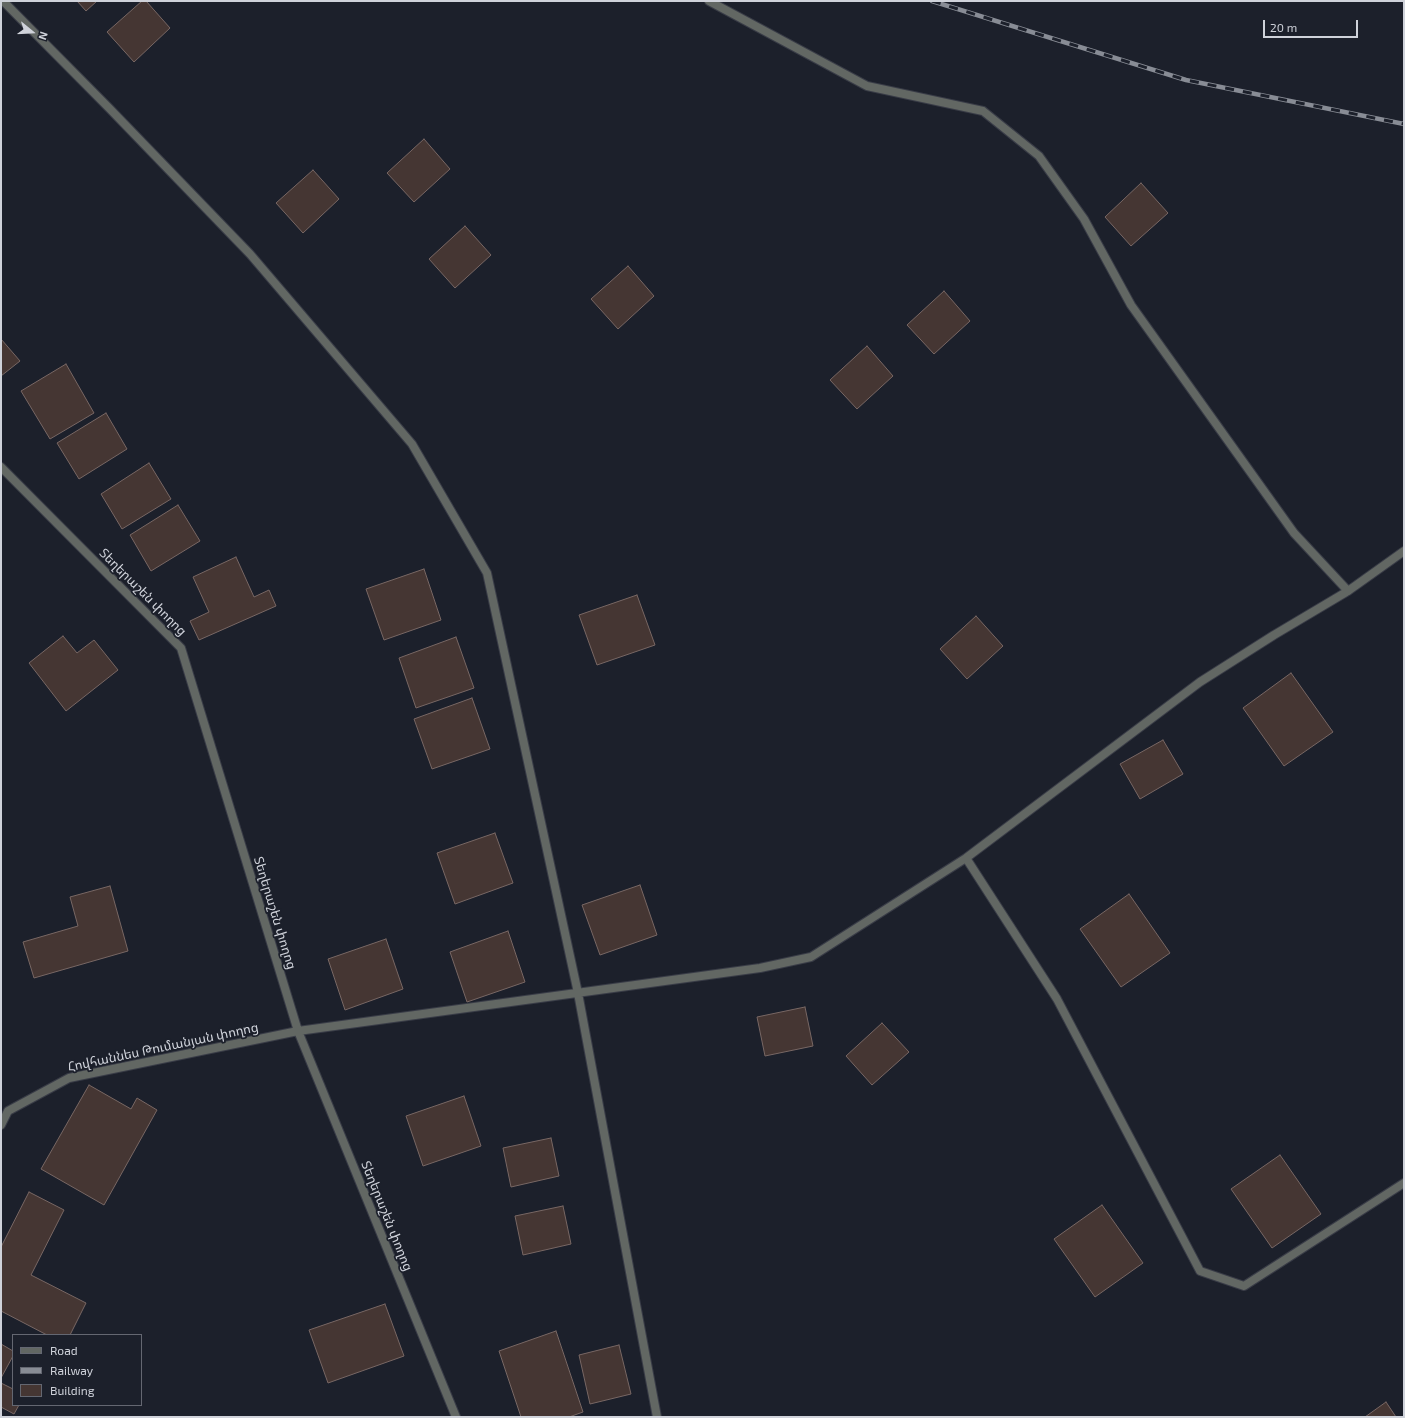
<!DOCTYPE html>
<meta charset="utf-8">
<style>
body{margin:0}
#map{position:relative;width:1405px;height:1418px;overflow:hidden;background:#1c202b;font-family:"Exo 2",sans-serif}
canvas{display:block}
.frame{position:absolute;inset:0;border:2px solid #cfd2da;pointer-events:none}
.legend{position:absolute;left:12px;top:1334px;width:130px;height:72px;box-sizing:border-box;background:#1c202b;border:1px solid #646771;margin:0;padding:5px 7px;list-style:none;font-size:12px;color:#cfd2da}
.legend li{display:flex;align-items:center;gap:8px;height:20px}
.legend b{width:20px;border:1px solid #646771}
.north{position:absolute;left:12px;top:12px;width:40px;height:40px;-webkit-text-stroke:3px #1c202b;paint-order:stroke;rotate:108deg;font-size:11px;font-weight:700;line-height:16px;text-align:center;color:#cfd2da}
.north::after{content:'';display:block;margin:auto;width:14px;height:18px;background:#cfd2da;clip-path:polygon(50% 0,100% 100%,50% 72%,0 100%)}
.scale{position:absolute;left:1263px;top:20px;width:95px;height:18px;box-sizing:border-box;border:2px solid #cfd2da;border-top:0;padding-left:5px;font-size:12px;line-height:14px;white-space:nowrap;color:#cfd2da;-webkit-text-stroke:3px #1c202b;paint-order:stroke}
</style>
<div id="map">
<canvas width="1405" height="1418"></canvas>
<div class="frame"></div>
<ul class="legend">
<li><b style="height:5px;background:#626763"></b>Road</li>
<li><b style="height:5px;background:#888c95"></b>Railway</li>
<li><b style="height:11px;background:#453633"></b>Building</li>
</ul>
<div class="north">N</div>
<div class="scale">20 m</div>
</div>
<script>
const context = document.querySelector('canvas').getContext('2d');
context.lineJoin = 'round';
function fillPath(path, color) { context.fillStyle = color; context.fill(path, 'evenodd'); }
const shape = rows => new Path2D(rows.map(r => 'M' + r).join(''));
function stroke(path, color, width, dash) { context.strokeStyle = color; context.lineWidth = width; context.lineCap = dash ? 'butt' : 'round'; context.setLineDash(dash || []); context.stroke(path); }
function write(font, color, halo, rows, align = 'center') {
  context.font = font + ' "Exo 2","Noto Sans Armenian",sans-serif'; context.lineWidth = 3.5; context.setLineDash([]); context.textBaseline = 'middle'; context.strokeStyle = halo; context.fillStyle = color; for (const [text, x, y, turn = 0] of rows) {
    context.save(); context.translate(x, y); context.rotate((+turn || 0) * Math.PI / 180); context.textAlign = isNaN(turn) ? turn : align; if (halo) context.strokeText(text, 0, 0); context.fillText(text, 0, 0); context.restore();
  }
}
const building = shape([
 [77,1,97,1,86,11,77,1],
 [142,1,146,1,170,28,134,62,107,32,142,1],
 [424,139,450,169,414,202,387,173,424,139],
 [313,170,339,199,303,233,276,203,313,170],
 [1141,183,1168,213,1131,246,1105,217,1141,183],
 [465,226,491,255,455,288,429,259,465,226],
 [628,266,654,296,618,329,591,299,628,266],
 [944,291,970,321,934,354,907,325,944,291],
 [1,339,20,361,1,376,1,339],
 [867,346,893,376,857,409,830,380,867,346],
 [66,364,94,413,50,439,21,391,66,364],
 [106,413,127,449,79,479,57,443,106,413],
 [149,463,171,499,122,529,101,494,149,463],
 [178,505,200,541,151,571,130,535,178,505],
 [236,557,254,597,269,590,276,606,199,640,190,621,209,612,193,577,236,557],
 [424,569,441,620,384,640,366,589,424,569],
 [637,595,655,645,597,665,579,615,637,595],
 [976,616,1003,646,967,679,940,649,976,616],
 [63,636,77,653,94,640,118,670,66,711,29,663,63,636],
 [456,637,474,688,416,708,399,658,456,637],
 [1291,673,1333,732,1284,766,1243,708,1291,673],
 [472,698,490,749,432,769,414,719,472,698],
 [1163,740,1183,774,1140,799,1120,764,1163,740],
 [495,833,513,883,455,904,437,853,495,833],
 [640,885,657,935,600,955,582,905,640,885],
 [110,886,128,951,34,978,23,942,78,926,70,897,110,886],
 [1129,894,1170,953,1121,987,1080,929,1129,894],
 [508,931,525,982,467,1002,450,952,508,931],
 [386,939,403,989,345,1010,328,959,386,939],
 [805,1007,813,1046,765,1056,757,1017,805,1007],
 [882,1023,909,1052,872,1085,846,1056,882,1023],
 [89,1085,131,1109,137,1098,157,1110,104,1205,41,1169,89,1085],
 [464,1096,481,1146,423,1166,406,1116,464,1096],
 [551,1138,559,1176,511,1187,503,1148,551,1138],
 [1280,1155,1321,1214,1272,1248,1231,1189,1280,1155],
 [29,1192,64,1210,31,1275,86,1303,70,1335,47,1335,1,1311,1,1247,29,1192],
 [1102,1205,1143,1263,1095,1297,1054,1239,1102,1205],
 [563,1206,571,1244,523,1255,515,1216,563,1206],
 [385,1304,404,1356,328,1383,309,1330,385,1304],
 [556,1331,583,1412,569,1417,521,1417,499,1351,556,1331],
 [1,1344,13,1351,13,1356,1,1378,1,1344],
 [619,1345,631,1394,590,1404,579,1355,619,1345],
 [1,1383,13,1389,13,1405,19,1405,14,1414,1,1407,1,1383],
 [1386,1402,1396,1417,1365,1417,1386,1402]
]);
const minor = shape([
 [3,1,110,109,250,254,412,444,487,573,578,993,657,1417],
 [709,1,867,86,983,111,1039,156,1084,219,1131,305,1294,533,1348,591],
 [1,467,181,648,298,1031,456,1417],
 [966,858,1057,999,1200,1271,1244,1286,1404,1183],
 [1,1125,8,1111,69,1078,298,1031,760,968,811,957,966,858,1200,682,1274,635,1348,591,1404,551]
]);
const rail = shape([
 [932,1,1186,80,1404,124]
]);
const streetNames = [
 ["Տեղերաշեն փողոց",143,592,45],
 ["Տեղերաշեն փողոց",275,913,73],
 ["Հովհաննես Թումանյան փողոց",163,1047,-12],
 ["Տեղերաշեն փողոց",387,1216,68]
];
fillPath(building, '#453633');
stroke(building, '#786764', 1);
stroke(minor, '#393c47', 10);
stroke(minor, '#626763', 8);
stroke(rail, '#888c95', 4.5);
stroke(rail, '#1c202b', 3, [9]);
write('13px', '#cfd2da', '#1c202b', streetNames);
</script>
